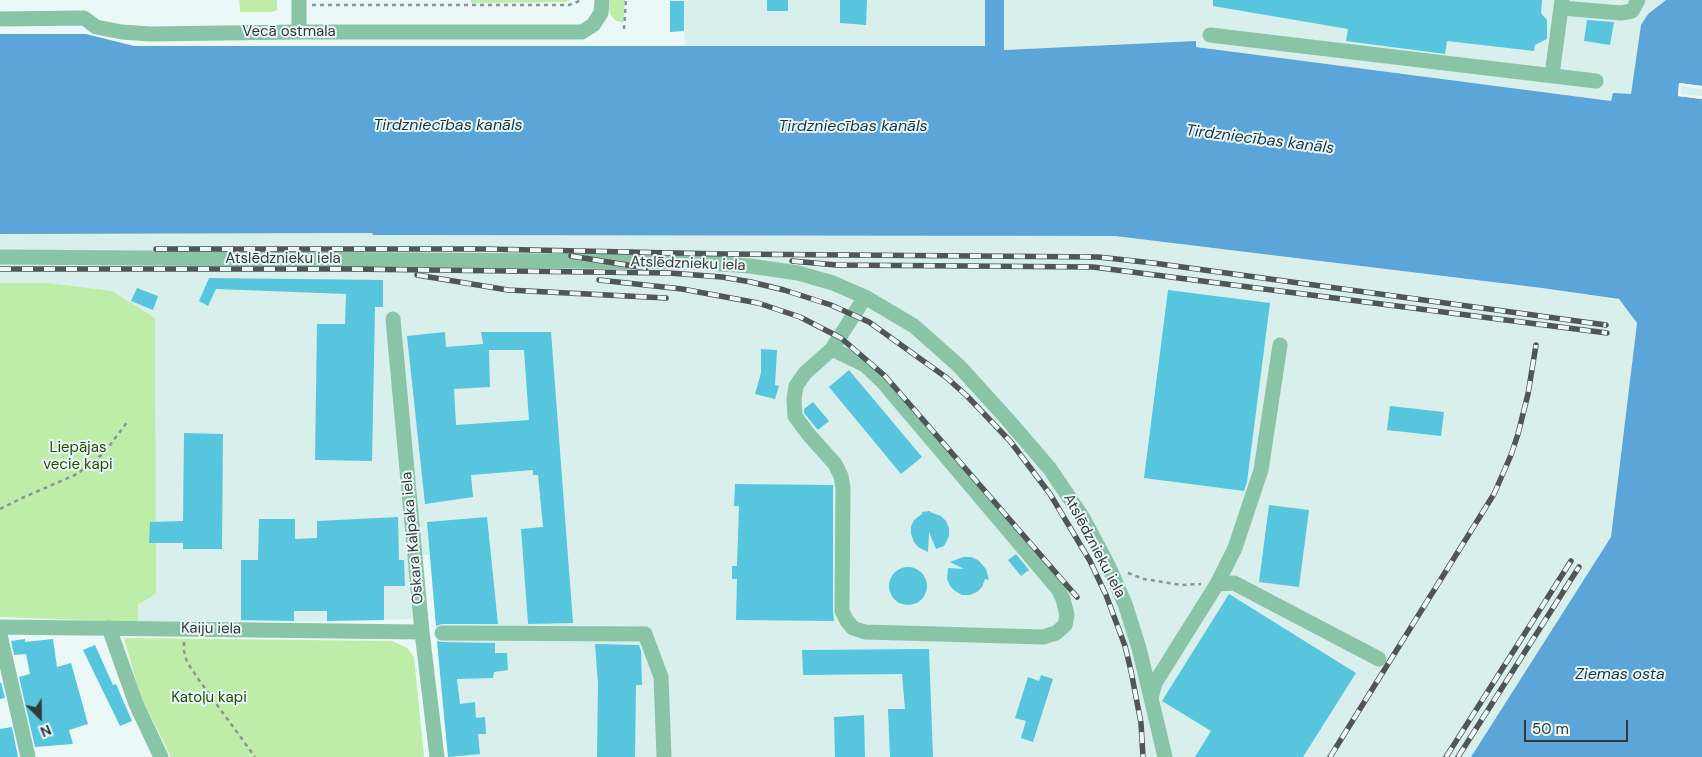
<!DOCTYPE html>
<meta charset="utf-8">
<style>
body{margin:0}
#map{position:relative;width:1702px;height:757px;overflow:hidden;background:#eaf8f7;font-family:"DM Sans",sans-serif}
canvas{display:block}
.north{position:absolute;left:15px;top:692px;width:50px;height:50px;-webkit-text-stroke:4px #eaf8f7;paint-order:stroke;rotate:157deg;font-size:14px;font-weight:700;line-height:20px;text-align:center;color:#333938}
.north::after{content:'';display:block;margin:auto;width:18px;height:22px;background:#333938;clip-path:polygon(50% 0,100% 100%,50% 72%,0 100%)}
.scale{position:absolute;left:1524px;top:720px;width:104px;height:22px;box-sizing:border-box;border:2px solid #333938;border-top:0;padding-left:6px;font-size:15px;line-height:18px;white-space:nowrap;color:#333938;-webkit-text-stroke:4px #eaf8f7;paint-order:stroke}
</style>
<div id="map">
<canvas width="1702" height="757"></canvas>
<div class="north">N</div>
<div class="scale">50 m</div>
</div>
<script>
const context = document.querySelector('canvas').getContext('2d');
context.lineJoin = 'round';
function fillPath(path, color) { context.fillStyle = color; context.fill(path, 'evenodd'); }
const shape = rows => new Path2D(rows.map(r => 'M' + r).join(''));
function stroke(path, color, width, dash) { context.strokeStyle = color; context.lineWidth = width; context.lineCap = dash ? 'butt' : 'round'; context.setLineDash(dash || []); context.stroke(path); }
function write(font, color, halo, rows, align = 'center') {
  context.font = font + ' "DM Sans",sans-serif'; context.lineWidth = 4; context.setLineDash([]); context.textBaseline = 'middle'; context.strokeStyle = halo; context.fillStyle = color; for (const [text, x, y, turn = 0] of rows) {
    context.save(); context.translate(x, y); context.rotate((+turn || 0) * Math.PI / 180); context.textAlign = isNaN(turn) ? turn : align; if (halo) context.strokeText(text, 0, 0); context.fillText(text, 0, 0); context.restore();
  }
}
const built = shape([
 [691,0,985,0,985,46,685,46,684,1],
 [1004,0,1666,0,1648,14,1641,25,1631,95,1611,101,1196,47,1196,41,1004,50],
 [1679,83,1702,86,1702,99,1678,96],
 [372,233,373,235,1115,236,1542,288,1619,300,1637,323,1611,537,1471,757,448,757,440,680,431,555,409,556,413,619,327,621,138,622,138,604,47,283,0,283,0,234]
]);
const green = shape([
 [239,0,277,0,277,10,272,12,240,12],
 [471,0,570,0,565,2,471,3],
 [610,0,625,0,623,23,615,20,611,15,609,9],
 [0,283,47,283,112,291,155,318,156,594,138,604,138,622,0,617],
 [124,638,392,641,407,648,414,657,424,757,171,757,140,695]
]);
const water = shape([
 [985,0,1004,0,1004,50,1196,41,1196,47,1611,101,1613,93,1631,94,1641,25,1648,14,1666,0,1702,0,1702,86,1679,83,1678,96,1702,99,1702,757,1471,757,1611,537,1637,323,1619,299,1542,288,1115,236,373,235,372,233,0,234,0,34,86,34,134,46,985,46]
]);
const pier = shape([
 [1679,83,1702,86,1702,89,1681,86,1681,94,1702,96,1702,99,1678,96]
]);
const building = shape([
 [767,0,788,0,788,11,767,11],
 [840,0,867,0,866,25,840,23],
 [1213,0,1542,0,1541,13,1547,20,1547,39,1535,45,1534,51,1447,41,1445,54,1346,41,1348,29,1213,6],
 [670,1,684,1,684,31,670,32],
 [1587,20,1614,22,1610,45,1584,41],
 [209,278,383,280,383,307,375,307,372,461,315,460,317,324,345,324,346,294,216,289,208,306,199,301],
 [137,288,158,296,153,310,131,301],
 [1168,290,1270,303,1247,482,1244,491,1144,478],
 [445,332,446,347,483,344,481,332,551,332,573,623,528,624,521,529,543,527,538,475,533,475,533,470,471,475,473,497,425,504,407,336],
 [489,350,524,350,529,420,456,425,454,389,490,387],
 [761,349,777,350,775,385,779,386,775,399,755,394,761,373],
 [849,370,922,457,901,474,829,387],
 [813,402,829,421,818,430,804,413,804,409],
 [1390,406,1444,412,1441,436,1387,430],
 [184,433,223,434,222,549,183,549,183,543,149,543,150,522,183,521],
 [735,484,833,485,833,611,834,621,736,620,737,579,732,579,732,566,737,566,739,506,734,506],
 [1269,505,1309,510,1299,587,1259,582],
 [930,511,930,512,941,516,946,521,949,528,949,536,944,546,936,549,929,532,928,552,918,547,914,542,911,534,911,526,914,520,922,514,922,512],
 [398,517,399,560,404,560,405,586,384,586,384,620,327,621,327,611,294,611,294,621,241,620,241,560,258,560,259,519,295,519,295,539,317,538,317,521],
 [487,517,498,624,442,624,436,626,427,522],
 [1016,554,1029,570,1021,576,1008,560],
 [963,557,971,557,978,560,986,569,989,580,985,579,982,587,977,592,970,595,962,595,955,591,950,586,947,579,948,568,964,569,950,562],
 '889 586a19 19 0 1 1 38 0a19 19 0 1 1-38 0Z',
 [1229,594,1356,673,1303,757,1195,757,1211,731,1162,701],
 [25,639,25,642,53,639,57,667,71,663,88,724,69,730,73,744,35,747,19,677,30,674,26,654,14,655,11,641],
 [437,641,442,642,495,643,495,653,507,653,508,670,494,672,493,678,457,679,460,704,475,702,476,718,485,717,486,734,478,734,480,754,448,757],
 [595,644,639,645,641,651,642,685,636,685,635,757,597,757,598,684],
 [95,645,113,685,116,684,132,721,120,726,83,650],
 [929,649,933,757,890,757,888,709,905,709,902,674,803,675,802,650],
 [1041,675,1053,679,1033,742,1021,738,1026,721,1015,718,1028,677,1039,681],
 [1,682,5,698,0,699,0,683],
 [864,715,865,757,835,757,834,717],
 [12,727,18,757,0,757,0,729]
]);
const path = shape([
 [312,5,569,5,582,0],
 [624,29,626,0],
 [0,509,22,498,77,474,104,453,128,421],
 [1128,573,1144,579,1181,585,1201,584],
 [184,642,184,651,187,662,199,680,255,757]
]);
const minor = shape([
 [299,0,299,32],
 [1561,8,1621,13,1632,11,1638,0],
 [0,19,84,18,96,27,122,32,150,34,299,32,582,32,593,25,601,13,602,0],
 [1210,35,1596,81],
 [1552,75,1562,0],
 [0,257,692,262,750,266,798,273,833,283,865,297,914,326,959,366,1008,420,1050,469,1083,518,1108,565,1125,604,1139,648,1151,698],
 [393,319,422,632,437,757],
 [832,349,865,365,882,381,1058,589,1063,599,1067,615,1065,625,1056,633,1043,637,865,632,853,628,847,621,842,611,843,488,841,476,835,464,809,435,795,416,794,399,796,386,805,373,832,349,865,297],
 [1217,584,1234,583,1379,659],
 [0,627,422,632],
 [109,628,136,704,161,757],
 [442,633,645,634,661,677,664,757],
 [0,635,28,757],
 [1165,757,1151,698,1155,683,1217,584,1235,548,1261,470,1280,345]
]);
const rail = shape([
 [156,249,484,249,725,254,1098,257,1153,263,1606,325],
 [571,256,646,268],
 [792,261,836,265,1093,267,1607,333],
 [0,269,348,269,669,273,722,277,751,282,784,290,831,305,869,322,947,378,967,396,1010,441,1050,494,1090,561,1106,595,1125,646,1131,671,1141,723,1143,757],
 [417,275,508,290,666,298],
 [599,280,682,289,758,303,800,317,841,338,885,376,1077,597],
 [1330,757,1494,494,1511,455,1518,434,1528,394,1536,345],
 [1446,757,1571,561],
 [1458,757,1579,567]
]);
const streetNames = [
 ["Vecā ostmala",289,32],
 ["Atslēdznieku iela",283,259],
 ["Atslēdznieku iela",688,264,2],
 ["Oskara Kalpaka iela",413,538,-95],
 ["Atslēdznieku iela",1094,546,62],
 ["Kaiju iela",211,629,1]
];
const parkNames = [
 ["Liepājas",78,448],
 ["vecie kapi",78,465],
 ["Katoļu kapi",209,698]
];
const waterNames = [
 ["Tirdzniecības kanāls",448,126],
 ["Tirdzniecības kanāls",853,127],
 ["Tirdzniecības kanāls",1260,140,7],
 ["Ziemas osta",1620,675]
];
fillPath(built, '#d8efec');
fillPath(green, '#bdeda9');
fillPath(water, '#5ba5d8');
fillPath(pier, '#eaf8f7');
fillPath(building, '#57c5de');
stroke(path, '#8a9493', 2.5, [4, 4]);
stroke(minor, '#89c4a7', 15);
stroke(rail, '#4f5655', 5.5);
stroke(rail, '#eaf8f7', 4, [11]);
write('15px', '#333938', '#eaf8f7', streetNames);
write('15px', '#214d05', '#eaf8f7', parkNames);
write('italic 16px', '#16364c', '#eaf8f7', waterNames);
</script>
